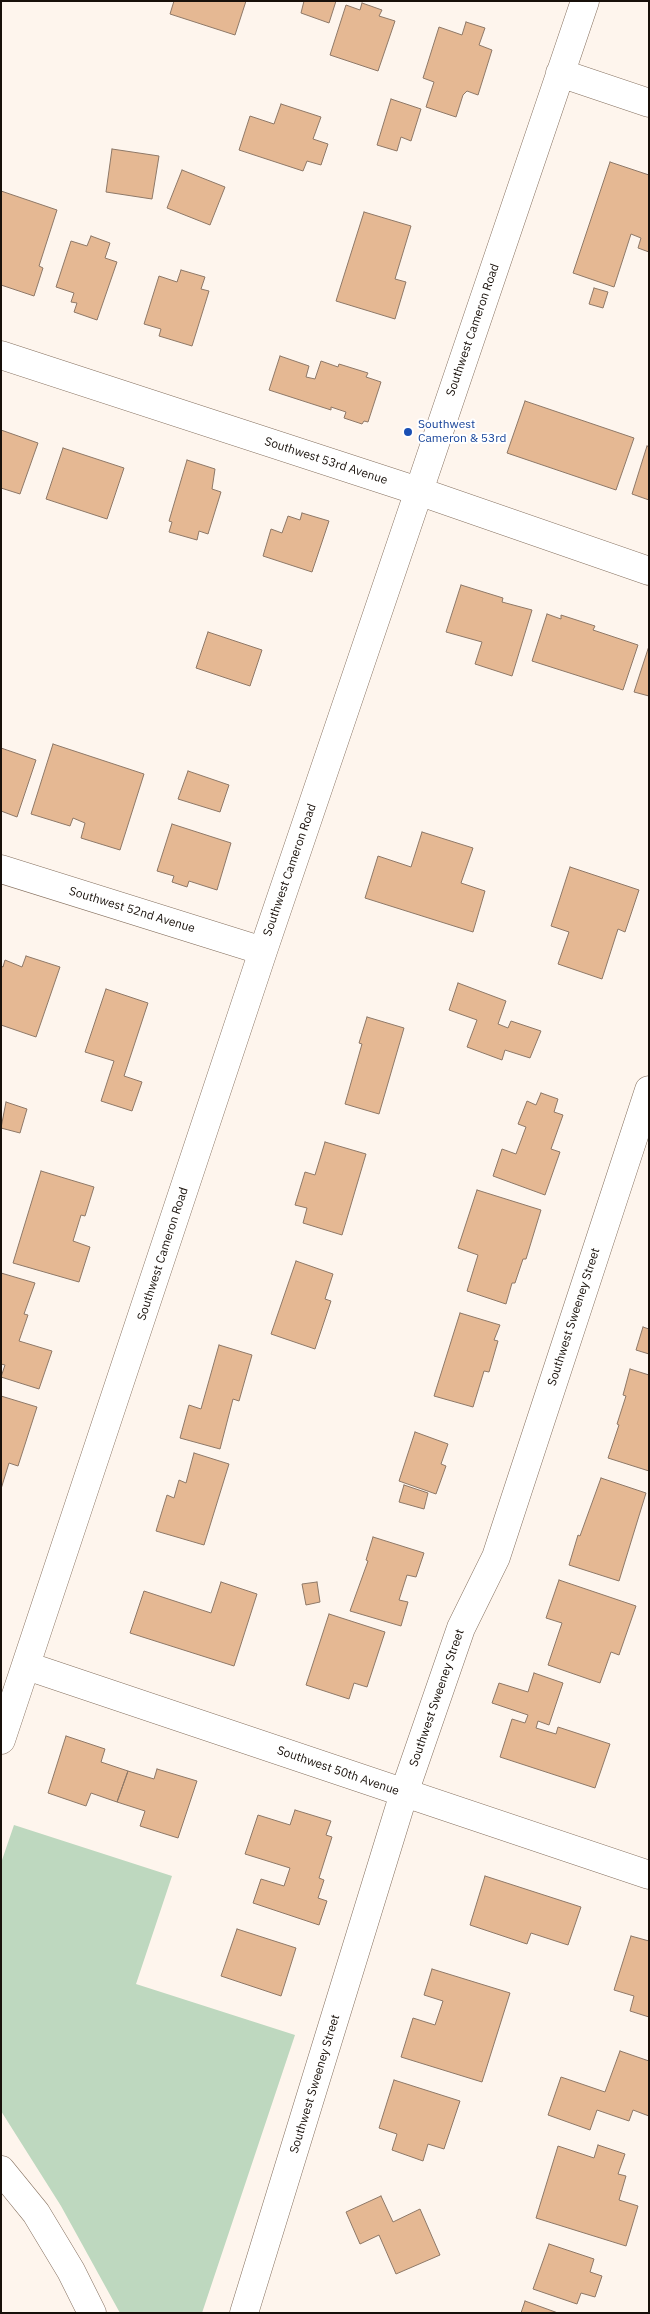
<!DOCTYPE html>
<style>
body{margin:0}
#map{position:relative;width:650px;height:2314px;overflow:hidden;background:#fef5ed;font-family:"IBM Plex Sans",sans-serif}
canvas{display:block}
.frame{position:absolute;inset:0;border:2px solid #18100a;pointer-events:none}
</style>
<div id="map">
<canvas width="650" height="2314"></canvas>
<div class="frame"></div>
</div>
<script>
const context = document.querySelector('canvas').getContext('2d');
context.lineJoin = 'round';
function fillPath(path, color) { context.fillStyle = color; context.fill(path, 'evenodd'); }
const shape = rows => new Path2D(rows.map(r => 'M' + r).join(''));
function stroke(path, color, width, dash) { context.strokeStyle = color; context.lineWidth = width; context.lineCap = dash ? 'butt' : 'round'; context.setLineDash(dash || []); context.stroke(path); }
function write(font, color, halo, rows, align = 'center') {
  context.font = font + ' "IBM Plex Sans",sans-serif'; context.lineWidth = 4; context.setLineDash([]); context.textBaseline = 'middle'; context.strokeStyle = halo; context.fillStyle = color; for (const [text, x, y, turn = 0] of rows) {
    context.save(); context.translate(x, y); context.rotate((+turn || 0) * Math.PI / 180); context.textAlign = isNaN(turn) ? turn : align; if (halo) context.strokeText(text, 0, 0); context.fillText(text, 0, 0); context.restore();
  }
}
const green = shape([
 [14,1825,172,1876,136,1984,295,2035,202,2313,120,2313,61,2206,1,2111,1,1863]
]);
const building = shape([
 [174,1,246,1,235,35,170,14,174,1],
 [304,1,336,1,329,23,301,13,304,1],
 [362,3,382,10,379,16,395,21,378,71,330,55,346,5,360,10,362,3],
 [466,22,485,28,479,45,492,50,478,95,467,91,463,95,456,117,426,107,434,82,423,78,439,27,462,35,466,22],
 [391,99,421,109,411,141,401,137,397,151,377,145,391,99],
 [281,104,321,117,313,139,328,144,321,165,307,161,303,171,239,150,250,116,274,124,281,104],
 [112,149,159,156,152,199,106,192,112,149],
 [610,162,649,175,649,252,638,248,641,238,631,234,614,287,573,273,610,162],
 [182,170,225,187,210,225,167,208,182,170],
 [1,191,57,210,39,266,43,268,34,296,1,285,1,191],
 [364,212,411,226,395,279,406,282,395,319,336,301,364,212],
 [91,236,110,243,105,258,117,262,97,320,74,312,77,303,71,302,74,293,56,287,71,241,87,246,91,236],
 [181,270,205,277,201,289,209,291,192,346,159,336,161,329,144,324,159,276,177,282,181,270],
 [594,288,608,292,603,308,589,304,594,288],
 [280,356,309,366,306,377,315,379,321,361,338,367,339,364,368,373,366,377,381,382,368,422,364,421,362,424,344,418,346,412,331,407,331,410,269,390,280,356],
 [525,401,634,438,616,490,507,453,525,401],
 [1,430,38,443,20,494,1,488,1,430],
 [647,446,649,447,649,500,632,494,647,446],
 [63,448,124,468,107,519,46,499,63,448],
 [187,460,215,469,212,489,221,492,208,534,199,531,197,540,169,532,172,522,169,521,187,460],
 [302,513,329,521,312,572,263,556,271,529,282,533,288,516,300,520,302,513],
 [461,585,503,598,502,602,532,610,512,676,475,664,482,642,446,632,461,585],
 [547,614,561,619,561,615,595,626,593,630,638,645,623,690,532,661,547,614],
 [208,632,262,650,250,686,196,668,208,632],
 [649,646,649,696,634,692,649,646],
 [53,744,144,774,120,850,81,838,85,823,73,818,70,826,31,814,53,744],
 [1,748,36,760,17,817,1,811,1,748],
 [188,771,229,785,220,812,178,799,188,771],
 [172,824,231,843,217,890,189,881,187,887,172,882,174,876,157,871,172,824],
 [422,832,473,848,461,883,485,891,473,932,365,898,378,856,411,867,422,832],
 [570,867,639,890,625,932,618,929,602,979,558,964,569,932,551,926,570,867],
 [26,956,60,967,36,1037,1,1025,1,966,3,967,5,960,22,967,26,956],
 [458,983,506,1001,498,1024,508,1028,511,1021,541,1031,530,1058,505,1050,502,1060,467,1047,477,1020,449,1010,458,983],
 [106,989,148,1003,124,1076,142,1082,132,1111,101,1101,114,1061,85,1052,106,989],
 [367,1017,404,1028,379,1114,345,1104,362,1044,359,1043,367,1017],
 [541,1093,558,1099,554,1112,563,1115,551,1149,560,1152,545,1195,493,1176,502,1149,516,1154,526,1127,518,1124,527,1101,536,1105,541,1093],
 [6,1102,27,1109,20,1133,1,1128,6,1102],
 [325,1142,366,1154,342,1235,303,1223,307,1208,295,1205,305,1172,315,1175,325,1142],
 [41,1171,94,1187,85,1216,81,1215,73,1241,90,1247,79,1282,13,1263,41,1171],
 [477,1190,541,1210,526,1259,523,1259,515,1283,512,1283,506,1304,467,1291,478,1255,458,1248,477,1190],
 [296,1261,333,1274,325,1299,331,1301,315,1349,271,1334,296,1261],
 [1,1273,35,1283,24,1314,28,1315,19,1341,52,1351,39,1389,1,1377,5,1365,1,1364,1,1273],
 [460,1313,500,1325,494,1340,498,1341,489,1372,484,1371,473,1407,434,1396,460,1313],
 [643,1327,649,1329,649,1354,636,1350,643,1327],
 [219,1345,252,1355,239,1401,233,1399,220,1449,180,1438,189,1405,201,1409,219,1345],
 [630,1369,649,1375,649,1471,608,1458,619,1425,617,1424,626,1396,623,1395,630,1369],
 [1,1396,37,1407,18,1466,9,1463,1,1489,1,1396],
 [415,1432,448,1444,441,1464,446,1466,436,1494,399,1481,415,1432],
 [194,1453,229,1464,204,1545,156,1531,167,1495,174,1498,179,1480,186,1483,194,1453],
 [601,1478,646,1493,619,1581,569,1565,578,1535,580,1536,601,1478],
 [404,1485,428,1493,424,1509,399,1502,404,1485],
 [373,1537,424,1553,416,1577,407,1575,399,1600,408,1602,401,1626,350,1611,368,1561,366,1560,373,1537],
 [559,1580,636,1606,619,1655,611,1652,600,1683,548,1665,562,1623,546,1618,559,1580],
 [221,1582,257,1594,234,1666,130,1633,144,1591,211,1613,221,1582],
 [317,1582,320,1602,306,1605,302,1584,317,1582],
 [329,1614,385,1632,367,1687,354,1683,349,1699,306,1685,329,1614],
 [534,1673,563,1683,549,1725,538,1721,536,1728,556,1734,558,1727,610,1744,595,1788,500,1757,512,1719,525,1723,528,1715,492,1703,499,1683,528,1692,534,1673],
 [66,1736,105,1749,101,1762,128,1771,117,1802,91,1793,86,1806,48,1793,66,1736],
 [157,1769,197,1781,178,1838,140,1826,145,1811,117,1802,128,1771,154,1779,157,1769],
 [295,1810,331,1821,326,1835,332,1837,319,1878,324,1880,318,1898,327,1901,319,1925,253,1903,261,1879,284,1886,290,1868,245,1854,258,1815,290,1825,295,1810],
 [485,1876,581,1907,568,1945,531,1933,527,1944,470,1925,485,1876],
 [237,1929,296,1948,281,1996,221,1976,237,1929],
 [631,1936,649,1941,649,2017,630,2011,634,1996,614,1990,631,1936],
 [432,1969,510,1993,482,2082,401,2057,413,2018,435,2025,443,2001,424,1995,432,1969],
 [620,2051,649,2061,649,2116,633,2110,629,2121,597,2110,590,2130,548,2115,561,2077,605,2092,620,2051],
 [394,2080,460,2101,444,2149,428,2144,423,2161,392,2150,397,2134,379,2128,394,2080],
 [598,2145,625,2154,618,2174,626,2176,619,2200,638,2206,626,2246,536,2218,558,2146,594,2158,598,2145],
 [381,2196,393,2222,420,2209,440,2255,396,2274,379,2235,360,2244,346,2212,381,2196],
 [549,2244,594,2259,590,2272,602,2276,595,2297,581,2293,577,2304,533,2289,549,2244],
 [525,2301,558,2313,521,2313,525,2301]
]);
const minor = shape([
 [560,73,649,103],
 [1,355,418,491,649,571],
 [1,869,263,951],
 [27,1666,649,1875],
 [1,1740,263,951,585,1],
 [1,2170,36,2213,71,2271,92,2313],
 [244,2313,404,1793,461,1628,496,1557,649,1090]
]);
const markers = [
 [408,432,5,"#1a4fb4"]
];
const streetNames = [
 ["Southwest Cameron Road",473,330,-71],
 ["Southwest 53rd Avenue",326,461,18],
 ["Southwest Cameron Road",290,870,-71],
 ["Southwest 52nd Avenue",132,910,17],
 ["Southwest Cameron Road",163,1254,-72],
 ["Southwest Sweeney Street",574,1317,-72],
 ["Southwest Sweeney Street",437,1698,-71],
 ["Southwest 50th Avenue",338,1771,19],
 ["Southwest Sweeney Street",315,2084,-73]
];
const transitNames = [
 ["Southwest",418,425],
 ["Cameron & 53rd",418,439]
];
fillPath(green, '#bed8bf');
fillPath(building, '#e5b893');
stroke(building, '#8e7867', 1);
stroke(minor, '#85705f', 29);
stroke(minor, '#fff', 28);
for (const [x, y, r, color] of markers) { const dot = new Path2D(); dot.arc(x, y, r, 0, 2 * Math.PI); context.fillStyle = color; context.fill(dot); stroke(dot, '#fff', 2); }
write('12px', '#18100a', '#fff', streetNames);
write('12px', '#164399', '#fff', transitNames, 'left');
</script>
